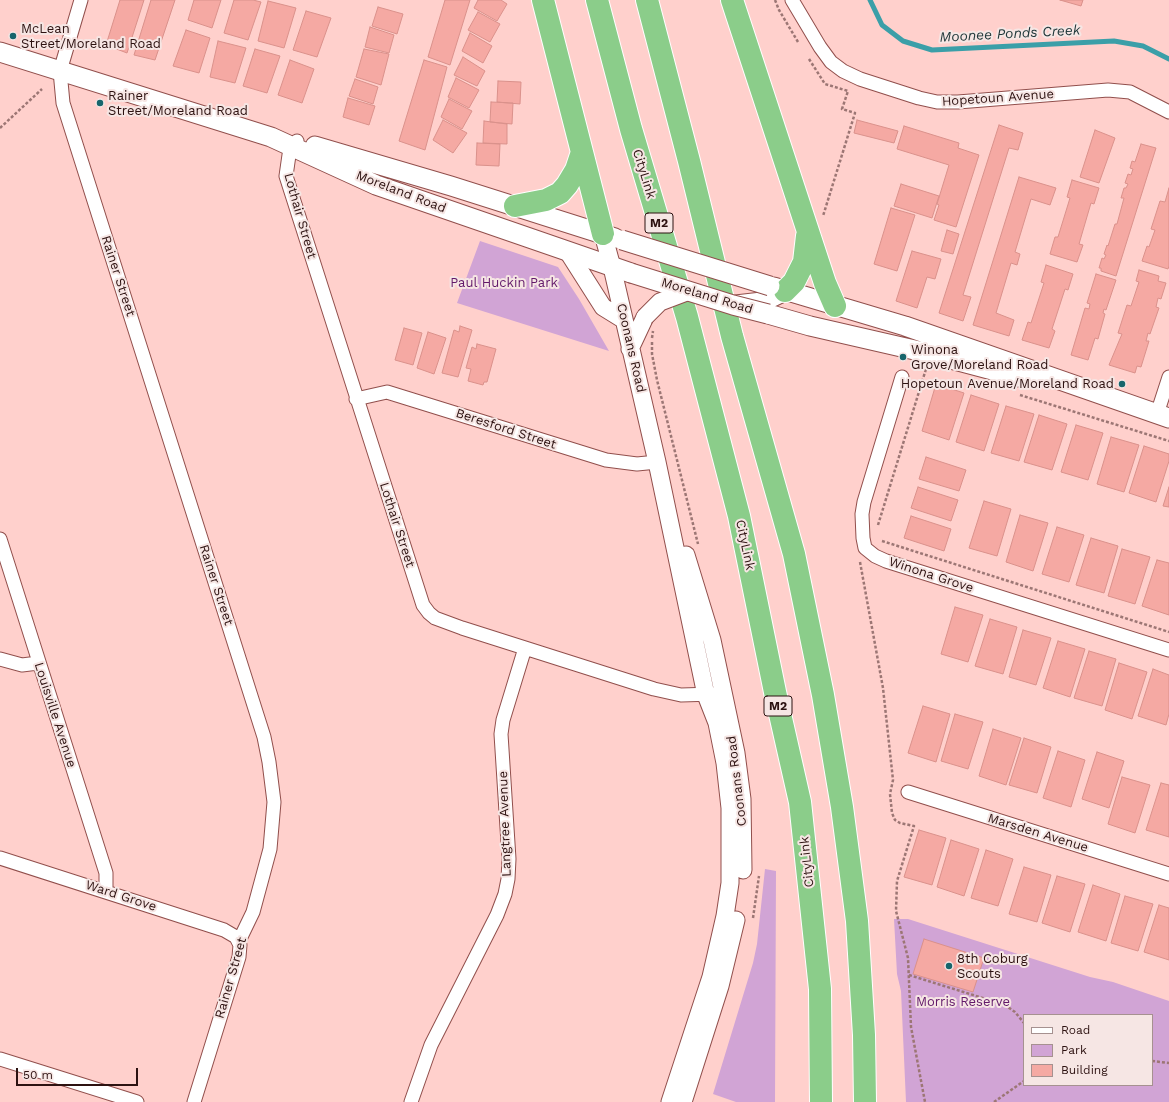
<!DOCTYPE html>
<style>
body{margin:0}
#map{position:relative;width:1169px;height:1102px;overflow:hidden;background:#ffd0cc;font-family:"Work Sans",sans-serif}
canvas{display:block}
.legend{position:absolute;left:1023px;top:1014px;width:130px;height:72px;box-sizing:border-box;background:#f6e6e4;border:1px solid #a69190;margin:0;padding:5px 7px;list-style:none;font-size:12px;color:#2d1211}
.legend li{display:flex;align-items:center;gap:8px;height:20px}
.legend b{width:20px;border:1px solid #a69190}
.scale{position:absolute;left:16px;top:1068px;width:122px;height:18px;box-sizing:border-box;border:2px solid #2d1211;border-top:0;padding-left:5px;font-size:12px;line-height:14px;white-space:nowrap;color:#2d1211;-webkit-text-stroke:3px #f6e6e4;paint-order:stroke}
</style>
<div id="map">
<canvas width="1169" height="1102"></canvas>
<ul class="legend">
<li><b style="height:5px;background:#fff"></b>Road</li>
<li><b style="height:11px;background:#d1a4d5"></b>Park</li>
<li><b style="height:11px;background:#f5a9a3"></b>Building</li>
</ul>
<div class="scale">50 m</div>
</div>
<script>
const context = document.querySelector('canvas').getContext('2d');
context.lineJoin = 'round';
function fillPath(path, color) { context.fillStyle = color; context.fill(path, 'evenodd'); }
const shape = rows => new Path2D(rows.map(r => 'M' + r).join(''));
function stroke(path, color, width, dash) { context.strokeStyle = color; context.lineWidth = width; context.lineCap = dash ? 'butt' : 'round'; context.setLineDash(dash || []); context.stroke(path); }
function write(font, color, halo, rows, align = 'center') {
  context.font = font + ' "Work Sans",sans-serif'; context.lineWidth = 4; context.setLineDash([]); context.textBaseline = 'middle'; context.strokeStyle = halo; context.fillStyle = color; for (const [text, x, y, turn = 0] of rows) {
    context.save(); context.translate(x, y); context.rotate((+turn || 0) * Math.PI / 180); context.textAlign = isNaN(turn) ? turn : align; if (halo) context.strokeText(text, 0, 0); context.fillText(text, 0, 0); context.restore();
  }
}
const green = shape([
 [480,241,558,267,579,299,609,351,457,303],
 [765,869,776,871,775,1102,736,1102,713,1094,753,963,757,944],
 [894,919,908,919,1090,977,1113,982,1169,1001,1169,1102,906,1102,901,991,897,974],
 [1024,1015,1152,1015,1152,1085,1024,1085]
]);
const stream = shape([
 [870,0,882,25,903,41,932,50,1114,41,1143,46,1169,59]
]);
const building = shape([
 [120,0,144,0,127,53,106,45,120,0],
 [151,0,175,0,155,60,134,55,151,0],
 [194,0,221,0,212,28,188,20,194,0],
 [234,0,253,0,261,2,248,40,224,33,234,0],
 [445,0,470,0,450,65,428,57,445,0],
 [478,0,501,0,507,4,497,21,474,8,478,0],
 [1060,0,1083,0,1081,6,1060,0],
 [268,1,296,8,284,48,258,41,268,1],
 [378,7,403,14,397,34,372,26,378,7],
 [306,11,331,18,317,57,293,50,306,11],
 [478,12,500,24,490,42,468,30,478,12],
 [370,27,394,35,389,53,365,47,370,27],
 [186,30,210,38,199,73,173,66,186,30],
 [470,33,492,46,483,63,462,51,470,33],
 [218,41,246,48,235,83,210,77,218,41],
 [255,49,280,56,267,93,243,86,255,49],
 [364,49,389,54,381,85,356,77,364,49],
 [463,57,485,71,477,86,454,75,463,57],
 [290,60,314,69,302,103,278,95,290,60],
 [424,60,447,67,425,150,399,141,424,60],
 [456,78,479,90,469,108,448,97,456,78],
 [355,79,378,87,373,104,349,96,355,79],
 [498,81,521,82,520,104,497,102,498,81],
 [348,98,375,106,369,125,343,117,348,98],
 [449,99,472,111,462,129,441,117,449,99],
 [491,102,513,103,512,124,490,122,491,102],
 [443,120,467,133,453,153,433,140,443,120],
 [857,120,898,131,894,143,854,133,857,120],
 [484,121,507,124,507,144,483,143,484,121],
 [999,125,1023,133,1018,150,1009,148,963,295,971,297,963,321,939,313,999,125],
 [904,126,959,143,958,148,979,155,956,227,934,220,939,205,937,204,949,165,897,149,904,126],
 [1095,130,1115,138,1099,183,1080,177,1095,130],
 [477,143,500,144,499,166,476,165,477,143],
 [1141,144,1156,148,1116,276,1101,271,1101,268,1099,268,1102,258,1104,259,1106,255,1104,254,1107,245,1108,246,1115,224,1117,224,1124,198,1121,198,1124,188,1126,188,1128,184,1125,183,1128,174,1131,175,1133,169,1130,168,1132,161,1135,162,1141,144],
 [1019,177,1056,188,1050,205,1031,199,1015,252,1020,254,1017,265,1011,263,996,313,1014,320,1009,336,973,325,1019,177],
 [1072,180,1099,188,1094,204,1091,203,1079,244,1083,245,1077,262,1050,254,1055,237,1058,237,1070,198,1067,197,1072,180],
 [901,184,939,196,932,218,894,206,901,184],
 [1169,188,1169,266,1168,269,1142,261,1147,246,1149,247,1155,230,1151,229,1160,201,1165,202,1169,188],
 [891,208,915,215,897,271,874,264,891,208],
 [947,230,959,234,953,254,941,251,947,230],
 [912,251,941,259,935,279,927,277,917,308,896,301,912,251],
 [1046,265,1073,274,1068,290,1065,289,1052,329,1055,331,1049,348,1022,340,1028,322,1031,323,1044,283,1041,282,1046,265],
 [1139,270,1159,276,1158,281,1166,283,1161,299,1158,298,1156,307,1159,308,1150,334,1148,333,1146,341,1149,341,1141,367,1137,366,1135,373,1109,365,1122,334,1118,333,1127,305,1131,306,1139,282,1136,281,1139,270],
 [1096,274,1116,280,1106,310,1104,309,1103,313,1105,314,1098,339,1095,338,1088,360,1071,355,1085,308,1089,309,1090,304,1087,303,1096,274],
 [460,326,472,330,458,377,442,373,454,330,459,332,460,326],
 [404,328,422,333,413,365,395,360,404,328],
 [428,332,446,338,434,374,417,368,428,332],
 [477,344,496,349,487,382,484,382,483,385,468,381,471,369,466,368,472,347,476,349,477,344],
 [936,384,964,393,949,440,922,431,936,384],
 [971,395,999,404,984,451,956,442,971,395],
 [1006,406,1034,414,1019,461,991,453,1006,406],
 [1039,415,1067,424,1052,470,1024,462,1039,415],
 [1076,425,1103,433,1088,480,1061,472,1076,425],
 [1111,437,1139,445,1124,492,1097,484,1111,437],
 [1144,446,1169,454,1169,461,1156,502,1129,493,1144,446],
 [926,457,966,470,959,491,919,479,926,457],
 [918,487,958,500,951,521,911,508,918,487],
 [1169,487,1169,507,1163,506,1169,487],
 [984,501,1011,509,997,556,969,548,984,501],
 [1020,515,1048,523,1033,571,1006,562,1020,515],
 [911,516,951,529,944,551,904,538,911,516],
 [1057,527,1084,535,1069,582,1042,574,1057,527],
 [1091,538,1118,546,1104,593,1076,585,1091,538],
 [1122,549,1150,557,1135,604,1108,596,1122,549],
 [1157,560,1169,563,1169,615,1142,606,1157,560],
 [955,607,983,615,968,662,941,654,955,607],
 [990,619,1017,627,1003,674,975,666,990,619],
 [1023,630,1051,638,1036,685,1009,677,1023,630],
 [1058,641,1085,649,1070,697,1043,688,1058,641],
 [1089,651,1116,659,1102,706,1074,698,1089,651],
 [1119,663,1147,672,1132,719,1105,710,1119,663],
 [1153,669,1169,675,1169,714,1166,725,1138,716,1153,669],
 [923,706,950,714,936,762,908,753,923,706],
 [955,714,983,722,968,769,941,761,955,714],
 [993,729,1021,738,1006,785,979,776,993,729],
 [1024,738,1051,747,1037,793,1009,785,1024,738],
 [1058,751,1085,760,1071,807,1043,798,1058,751],
 [1097,752,1124,761,1109,808,1082,799,1097,752],
 [1122,777,1150,785,1135,833,1108,824,1122,777],
 [1161,783,1169,785,1169,837,1146,830,1161,783],
 [919,830,946,838,932,885,904,877,919,830],
 [951,840,979,849,964,896,937,887,951,840],
 [986,850,1013,859,998,906,971,898,986,850],
 [1024,867,1051,875,1037,922,1009,914,1024,867],
 [1057,876,1085,884,1070,932,1042,923,1057,876],
 [1093,885,1120,894,1106,941,1078,932,1093,885],
 [1125,896,1153,904,1138,951,1111,943,1125,896],
 [1159,905,1169,908,1169,960,1144,952,1159,905],
 [924,939,984,958,973,992,913,974,924,939]
]);
const path = shape([
 [775,0,779,10,798,42],
 [809,59,825,84,848,91,842,109,855,113,823,216],
 [0,128,42,89],
 [652,342,652,354,657,380,698,544],
 [1020,395,1169,441],
 [878,525,926,369],
 [882,541,1169,632],
 [860,562,883,688,893,780,890,794,892,813,895,820,900,823,914,826,897,881,896,911,908,958,911,1027,925,1102],
 [753,918,759,876],
 [909,975,1005,1005,1015,1012,1024,1023],
 [1152,1061,1169,1063],
 [994,1102,1024,1081]
]);
const minor = shape([
 [81,0,60,71,63,103,264,737,269,762,274,802,270,849,253,912,239,941],
 [792,0,820,47,831,62,843,71,860,79,919,98,937,102,958,102,1108,90,1130,92,1169,112],
 [297,141,289,155,286,176,423,605,429,613,435,618,462,628,654,689,681,695,714,694],
 [902,377,864,502,862,514,863,538,865,548,875,556,886,561,1169,650],
 [356,399,387,392,606,460,637,464,657,462],
 [1157,414,1169,377],
 [0,539,106,873,106,891],
 [0,659,22,665,38,663],
 [908,792,1169,874],
 [0,858,224,930,236,937,240,945,239,957,194,1102],
 [0,1059,137,1102],
 [411,1102,431,1045,497,915,505,894,508,879,509,859,501,734,503,720,525,648]
]);
const tertiary = shape([
 [603,234,612,267,657,462,706,695,717,723,725,763,730,808,730,883,725,916,711,977,670,1102],
 [568,252,603,307,624,320],
 [630,349,645,317],
 [686,555,712,640,736,753,742,799,743,870],
 [683,1102,720,986,736,920]
]);
const secondary = shape([
 [0,52,271,137,376,185,631,273],
 [315,146,451,186,615,238],
 [774,287,905,326,1169,418],
 [736,305,762,302,785,291],
 [768,314,810,326,932,354,1019,377]
]);
const motorway = shape([
 [543,0,603,234],
 [597,0,631,129,687,317,739,516,775,692,800,802,820,989,821,1102],
 [647,0,689,161,732,336,794,554,823,695,842,807,857,921,864,1035,865,1102],
 [732,0,825,283,835,306],
 [515,206,546,200,560,193,567,185,576,170,582,152],
 [785,291,794,282,804,262,807,236]
]);
const pathBridge = shape([
 [652,338,653,331]
]);
const tertiaryBridge = shape([
 [645,317,660,302,689,291]
]);
const secondaryBridge = shape([
 [622,240,770,286],
 [631,273,733,305,768,314]
]);
const markers = [
 [13,36,4,"#17656c"],
 [100,103,4,"#17656c"],
 [903,357,4,"#17656c"],
 [1122,384,4,"#17656c"],
 [949,966,4,"#17656c"]
];
const shields = [
 [659,223,28],
 [778,706,28]
];
const shieldNames = [
 ["M2",659,223],
 ["M2",778,706]
];
const poiNames = [
 ["McLean",21,29],
 ["Street/Moreland Road",21,44],
 ["Rainer",108,96],
 ["Street/Moreland Road",108,111],
 ["Winona",911,350],
 ["Grove/Moreland Road",911,365],
 ["Hopetoun Avenue/Moreland Road",1114,384,"right"],
 ["8th Coburg",957,959],
 ["Scouts",957,974]
];
const streetNames = [
 ["Hopetoun Avenue",998,98,-4],
 ["CityLink",644,174,73],
 ["Moreland Road",401,192,21],
 ["Lothair Street",300,216,74],
 ["Rainer Street",118,276,72],
 ["Moreland Road",707,296,17],
 ["Coonans Road",631,348,77],
 ["Beresford Street",506,429,18],
 ["Lothair Street",397,525,72],
 ["CityLink",745,545,78],
 ["Winona Grove",931,575,18],
 ["Rainer Street",216,585,72],
 ["Louisville Avenue",55,715,72],
 ["Coonans Road",737,781,-97],
 ["Langtree Avenue",505,824,-92],
 ["Marsden Avenue",1038,833,17],
 ["CityLink",807,862,-96],
 ["Ward Grove",121,896,18],
 ["Rainer Street",231,978,-74]
];
const parkNames = [
 ["Paul Huckin Park",504,283],
 ["Morris Reserve",963,1002]
];
const waterNames = [
 ["Moonee Ponds Creek",1010,34,-3]
];
fillPath(green, '#d1a4d5');
stroke(stream, '#3b9fa8', 5);
fillPath(building, '#f5a9a3');
stroke(building, '#da918b', 1);
stroke(minor, '#914f4c', 15);
stroke(tertiary, '#914f4c', 19);
stroke(secondary, '#914f4c', 21);
stroke(motorway, '#fff', 24);
stroke(path, '#9c7674', 2.5, [3, 2]);
stroke(minor, '#fff', 13);
stroke(tertiary, '#fff', 17);
stroke(secondary, '#fff', 19);
stroke(motorway, '#8bcd8a', 22);
stroke(tertiaryBridge, '#914f4c', 19, []);
stroke(secondaryBridge, '#914f4c', 21, []);
stroke(pathBridge, '#9c7674', 2.5, [3, 2]);
stroke(tertiaryBridge, '#fff', 17);
stroke(secondaryBridge, '#fff', 19);
for (const [x, y, r, color] of markers) { const dot = new Path2D(); dot.arc(x, y, r, 0, 2 * Math.PI); context.fillStyle = color; context.fill(dot); stroke(dot, '#f6e6e4', 1.5); }
for (const [x, y, w] of shields) { const box = new Path2D(); box.roundRect(x - w / 2, y - 10, w, 20, 3); context.fillStyle = '#f6e6e4'; context.fill(box); stroke(box, '#2d1211', 1); }
write('bold 12px', '#2d1211', null, shieldNames);
write('13px', '#2d1211', '#f6e6e4', poiNames, 'left');
write('13px', '#2d1211', '#f6e6e4', streetNames);
write('13px', '#62196a', '#f6e6e4', parkNames);
write('italic 14px', '#21383a', '#f6e6e4', waterNames);
</script>
